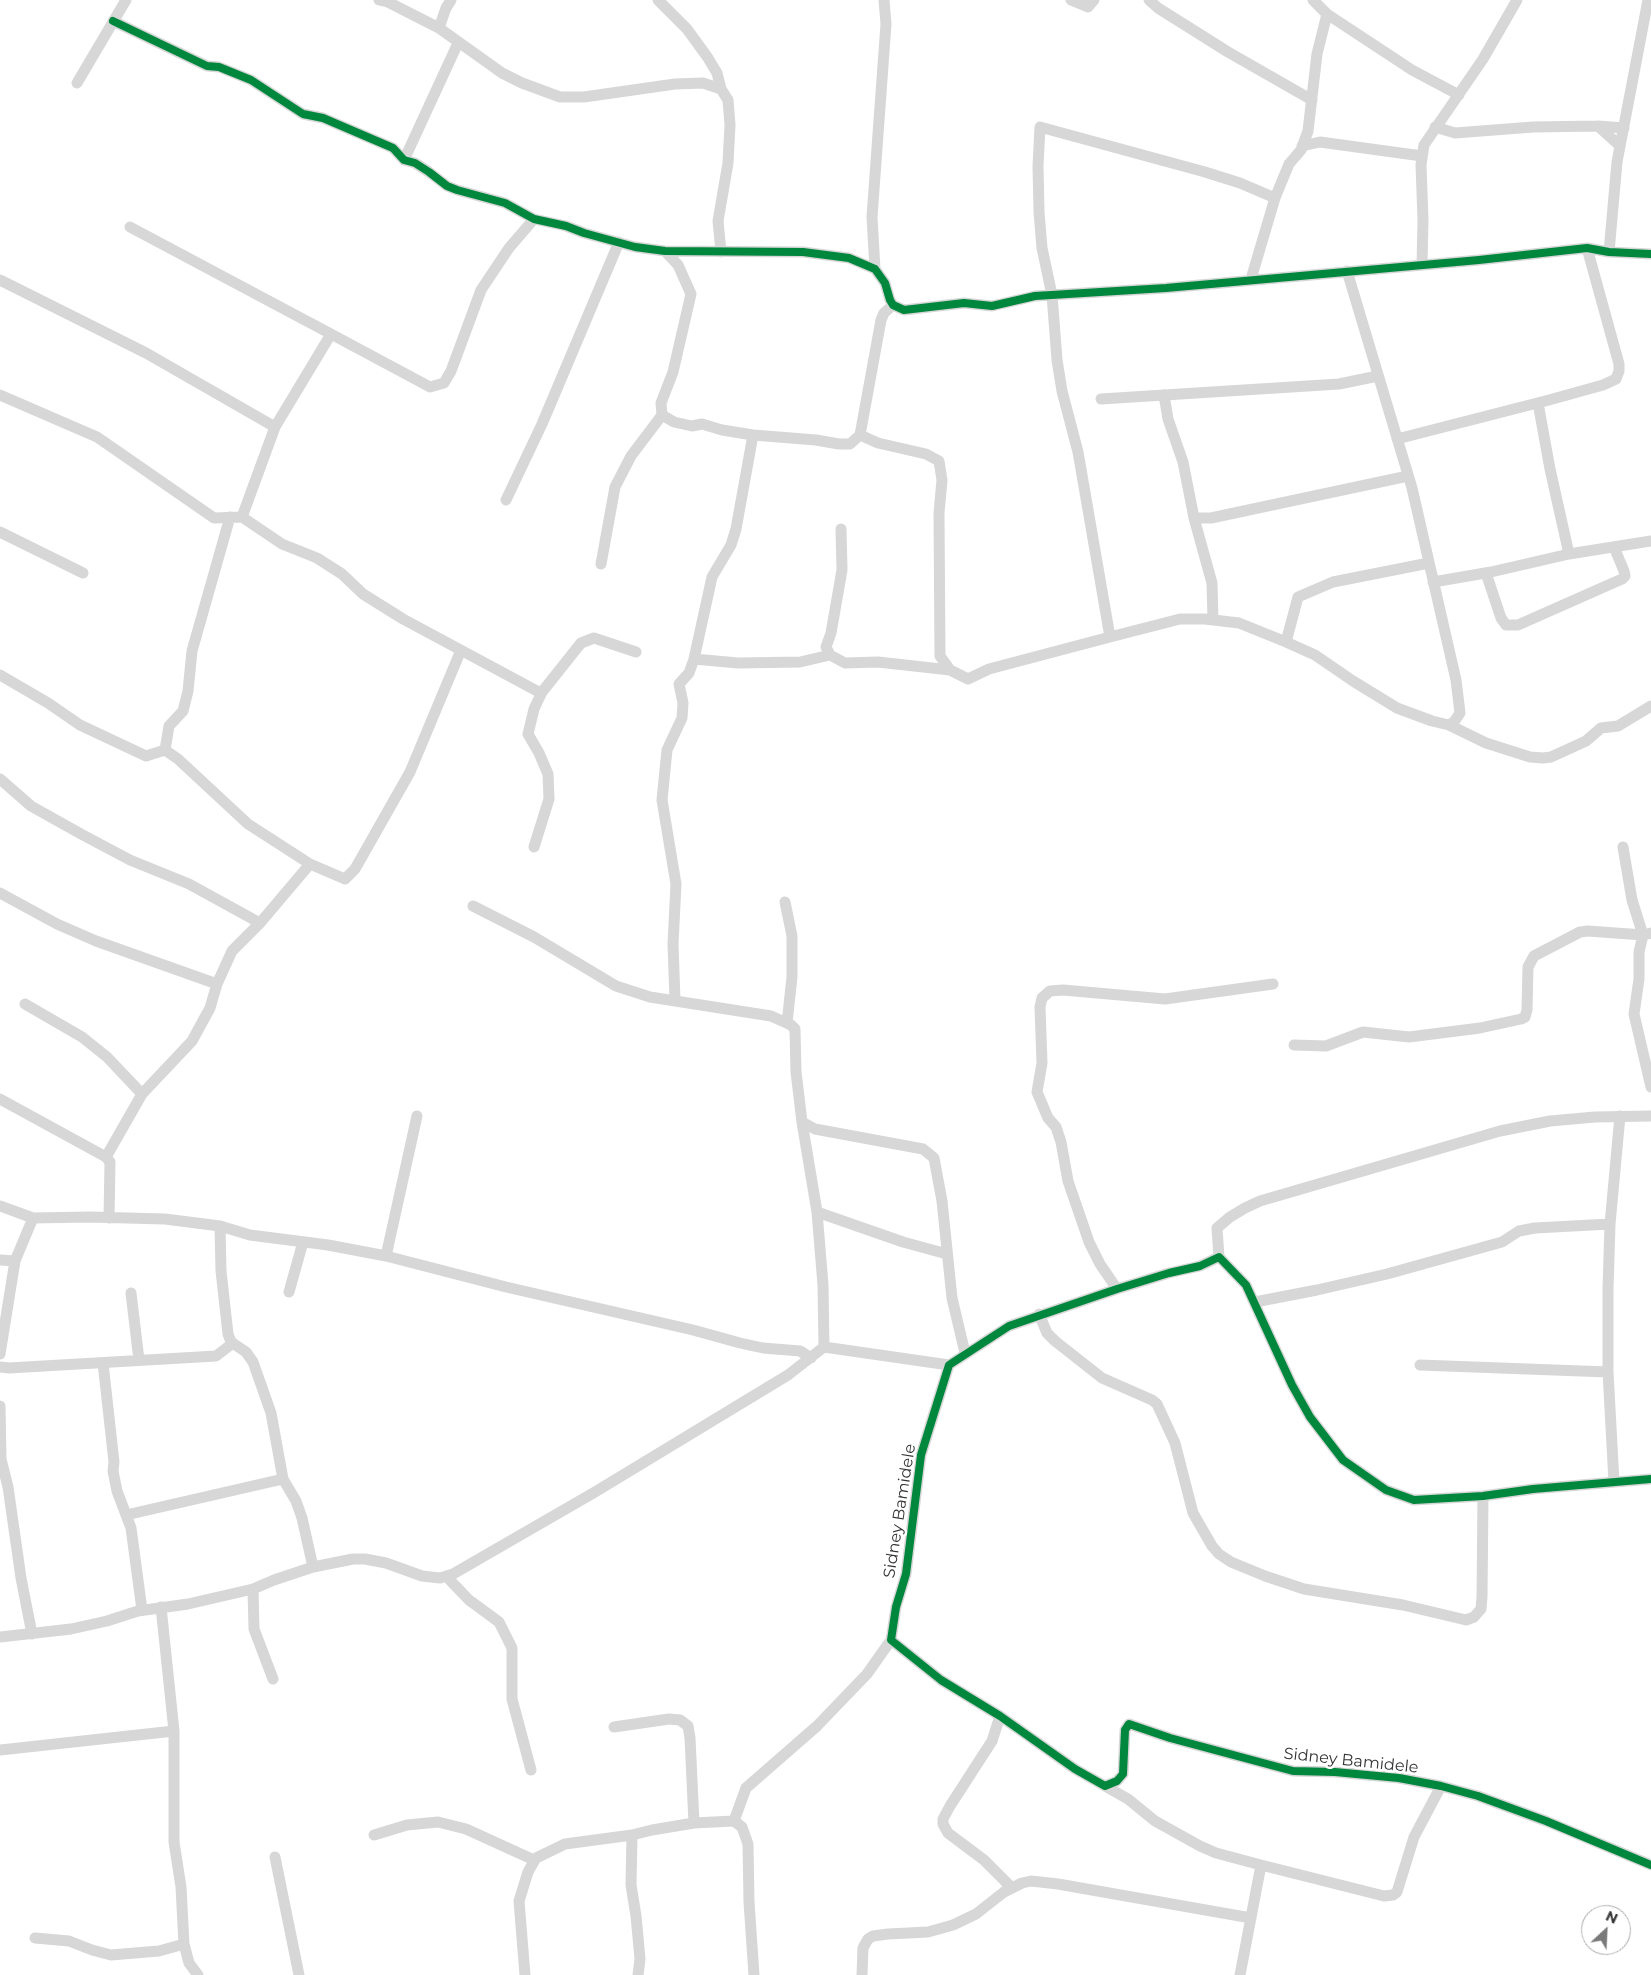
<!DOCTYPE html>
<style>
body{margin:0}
#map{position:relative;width:1651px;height:1975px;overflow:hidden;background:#fff;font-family:Montserrat,sans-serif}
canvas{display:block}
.north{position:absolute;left:1581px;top:1905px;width:50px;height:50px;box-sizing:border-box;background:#fff;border:1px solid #adadad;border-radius:50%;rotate:25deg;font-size:14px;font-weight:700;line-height:20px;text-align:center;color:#333}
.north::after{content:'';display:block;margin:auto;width:18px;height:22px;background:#7a7a7a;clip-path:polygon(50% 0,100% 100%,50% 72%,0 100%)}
</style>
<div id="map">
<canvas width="1651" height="1975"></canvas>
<div class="north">N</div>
</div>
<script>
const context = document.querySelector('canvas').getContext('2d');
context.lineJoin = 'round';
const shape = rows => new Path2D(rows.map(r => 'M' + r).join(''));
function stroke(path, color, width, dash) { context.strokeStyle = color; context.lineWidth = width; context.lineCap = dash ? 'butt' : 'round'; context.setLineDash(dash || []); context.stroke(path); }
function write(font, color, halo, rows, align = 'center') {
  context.font = font + ' Montserrat,sans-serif'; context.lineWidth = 5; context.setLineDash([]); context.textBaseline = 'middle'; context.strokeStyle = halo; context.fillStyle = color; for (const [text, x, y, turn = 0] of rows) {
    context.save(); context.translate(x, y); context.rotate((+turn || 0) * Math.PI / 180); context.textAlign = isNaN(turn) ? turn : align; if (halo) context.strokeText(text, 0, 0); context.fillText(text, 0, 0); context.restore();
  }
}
const minor = shape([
 [379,0,388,2,439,28],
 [451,0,446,8,439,28,502,73,522,83,560,97,584,97,675,84,703,83,721,89],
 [658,0,687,29,708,58,717,73,721,89,728,100,730,125,728,163,718,221,721,252],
 [1071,0,1088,7,1094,0],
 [1149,0,1158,8,1228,52,1312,100],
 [1313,0,1327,14,1412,70,1459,95],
 [113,21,207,66,219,67,251,80,303,114,323,118,393,148,404,160,415,163,429,172,447,186,457,190,505,203,534,219,566,226,584,233,635,247,665,251,803,252,849,258,875,269,885,283,890,300,893,305,904,310,964,303,992,306,1035,296,1166,288,1479,260,1587,248,1609,252,1651,254],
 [77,83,126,0],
 [1598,126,1620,146],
 [1435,127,1455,133,1533,127,1598,126,1624,128],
 [1302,146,1320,142,1422,156],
 [404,160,458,43],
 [130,227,331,334,275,427,242,517],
 [665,251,678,265,691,294,673,372,661,403,662,415,674,422,692,426,702,424,722,430,753,435,816,440,839,444,850,444,860,435,881,320,884,313,893,305],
 [1609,252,1617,162,1648,0],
 [1422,265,1423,220,1421,165,1424,145,1483,59,1517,0],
 [875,269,872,217,886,24,884,0],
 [1251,279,1275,198,1289,164,1301,150,1308,131,1317,54,1327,14],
 [0,280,146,353,275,427],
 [331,334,430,387,444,383,451,371,481,290,509,248,534,219],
 [0,395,97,437,214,518,242,517,282,544,317,558,342,574,363,594,403,619,537,691,542,692,581,643,594,638,636,652],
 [1164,395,1168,419,1183,462,1194,518],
 [1101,399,1339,384,1378,376],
 [1538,403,1550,469,1569,554],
 [860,435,878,443,926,454,939,461,942,480,939,513,940,656,950,670,968,679,989,669,1110,637,1180,619,1205,619,1239,623,1286,642,1315,655,1353,681,1397,708,1432,721,1449,725,1454,722,1460,713,1456,680,1412,488,1347,271],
 [1397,439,1549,400,1603,385,1616,379,1619,371,1619,364,1587,248],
 [506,500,542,424,619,242],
 [841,529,842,570,831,633,826,647,830,655,845,663,878,662,950,670],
 [0,532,83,573],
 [601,564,615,487,631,456,662,415],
 [1486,573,1501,618,1506,625,1518,625,1622,579,1625,576,1624,571,1614,547],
 [1433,582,1491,572,1569,554,1651,541],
 [1213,620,1212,583,1194,518,1211,518,1408,476],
 [1110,637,1078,452,1062,391,1057,360,1052,295,1042,248,1039,212,1038,166,1040,127,1205,172,1240,183,1275,198],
 [1286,642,1298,597,1333,582,1429,563],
 [694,659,738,663,800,662,830,655],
 [0,675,48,703,80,725,146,756,165,750,178,759,248,824,310,864,345,879,355,869,410,772,461,650],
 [1449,725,1486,743,1530,757,1543,758,1551,757,1586,741,1601,728,1618,726,1651,706],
 [165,750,169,726,183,711,188,691,192,651,230,517],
 [0,779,31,806,81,834,130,860,189,884,260,923],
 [534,847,549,799,548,774,539,753,528,734,534,709,542,692],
 [0,893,57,924,96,941,217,984],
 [785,902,792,936,792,977,787,1023],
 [1651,933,1643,935,1639,952,1639,979,1634,1014,1651,1087],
 [675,1000,673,944,676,884,662,800,667,750,682,718,683,703,679,684,689,673,694,659,712,577,731,545,736,529,753,435],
 [25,1004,82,1037,107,1057,142,1094],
 [1294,1045,1326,1046,1363,1032,1409,1037,1480,1028,1521,1019,1525,1017,1527,1010,1528,967,1534,956,1580,932,1588,931,1643,935,1632,900,1623,847],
 [0,1099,106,1157,110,1162,109,1218],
 [802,1122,815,1129,923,1149,934,1158,942,1201,952,1298,965,1353],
 [106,1157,142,1094,192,1041,210,1008,217,984,232,951,260,923,310,864],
 [0,1206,33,1218],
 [817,1212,903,1242,947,1254],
 [220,1226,221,1271,228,1334,231,1342,246,1352,253,1362,271,1413,283,1479,296,1501,302,1518,313,1567],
 [386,1256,417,1116],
 [1219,1257,1217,1228,1230,1217,1245,1208,1260,1201,1500,1131,1550,1121,1595,1117,1651,1116],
 [0,1260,15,1261],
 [1117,1289,1100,1264,1089,1242,1068,1181,1061,1142,1056,1127,1048,1118,1037,1092,1042,1063,1040,1007,1042,998,1050,991,1063,990,1165,999,1273,984],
 [289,1292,303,1242],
 [131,1293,139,1360],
 [1255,1302,1317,1290,1387,1274,1502,1242,1519,1231,1535,1228,1610,1224],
 [1039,1314,1047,1333,1055,1341,1102,1378,1152,1400,1157,1404,1175,1443,1193,1513,1212,1546,1219,1554,1231,1562,1265,1576,1304,1589,1403,1605,1466,1620,1474,1617,1481,1609,1482,1597,1483,1496],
 [824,1347,949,1365],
 [0,1354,15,1261,33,1218,90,1217,165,1219,220,1226,250,1235,328,1245,386,1256,506,1287,693,1330,740,1343,763,1348,800,1351,811,1358],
 [103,1363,114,1462,113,1471,117,1491,131,1528,142,1610],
 [1420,1365,1608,1372],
 [0,1367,9,1368,216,1356,233,1343],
 [0,1406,1,1459,8,1487,21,1578,32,1634],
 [1651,1479,1533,1489,1483,1496,1414,1500,1386,1490,1343,1460,1310,1417,1292,1385,1246,1285,1219,1257,1200,1266,1169,1273,1117,1289,1009,1326,949,1365,921,1455,906,1574,896,1607,891,1640,941,1680,1000,1716,1075,1769,1105,1786,1117,1781,1123,1774,1125,1730,1129,1724,1170,1738,1293,1771,1335,1772,1399,1778,1441,1786,1478,1796,1546,1821,1651,1865],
 [1614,1482,1608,1372,1608,1289,1610,1224,1620,1116],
 [126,1515,283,1479],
 [446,1576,469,1600,499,1622,512,1648,512,1699,531,1770],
 [253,1589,254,1629,273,1679],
 [161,1607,174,1731,174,1842,181,1887,184,1944],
 [0,1637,71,1629,107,1621,138,1611,188,1604,253,1589,274,1580,313,1567,353,1559,365,1559,386,1563,422,1576,440,1578,453,1574,595,1492,788,1375,824,1347,823,1285,817,1212,802,1122,796,1072,795,1029,791,1025,771,1016,650,997,616,986,534,937,473,906],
 [1000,1716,992,1741,950,1806,943,1819,943,1824,948,1833,984,1860,1011,1887],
 [614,1727,669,1719,680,1720,688,1726,690,1738,694,1823],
 [0,1750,174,1731],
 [1105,1786,1128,1799,1155,1821,1200,1846,1216,1853,1261,1865,1240,1975],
 [734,1821,746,1788,817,1726,867,1674,891,1640],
 [374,1835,407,1825,438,1822,466,1829,534,1860],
 [632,1835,631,1885,636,1916,640,1959,638,1975],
 [275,1857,299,1975],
 [1261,1865,1384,1896,1393,1895,1397,1892,1414,1837,1441,1786],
 [35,1938,69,1941,92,1950,111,1955,159,1951,184,1944,189,1963,198,1975],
 [525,1975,519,1901,528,1872,536,1858,565,1844,632,1835,652,1830,694,1823,734,1821,742,1827,748,1844,749,1902,754,1975],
 [862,1975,863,1948,868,1939,873,1936,888,1934,928,1932,953,1925,976,1914,1004,1892,1022,1883,1031,1881,1058,1884,1251,1918]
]);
const cycleway = shape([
 [113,21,207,66,219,67,251,80,303,114,323,118,393,148,404,160,415,163,429,172,447,186,457,190,505,203,534,219,566,226,584,233,635,247,665,251,803,252,849,258,875,269,885,283,890,300,893,305,904,310,964,303,992,306,1035,296,1166,288,1479,260,1587,248,1609,252,1651,254],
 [1651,1479,1533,1489,1483,1496,1414,1500,1386,1490,1343,1460,1310,1417,1292,1385,1246,1285,1219,1257,1200,1266,1169,1273,1117,1289,1009,1326,949,1365,921,1455,906,1574,896,1607,891,1640,941,1680,1000,1716,1075,1769,1105,1786,1117,1781,1123,1774,1125,1730,1129,1724,1170,1738,1293,1771,1335,1772,1399,1778,1441,1786,1478,1796,1546,1821,1651,1865]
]);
const streetNames = [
 ["Sidney Bamidele",900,1511,-81],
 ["Sidney Bamidele",1351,1761,6]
];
stroke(minor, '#d7d7d7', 11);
stroke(cycleway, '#00873e', 8);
write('16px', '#333', '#fff', streetNames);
</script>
